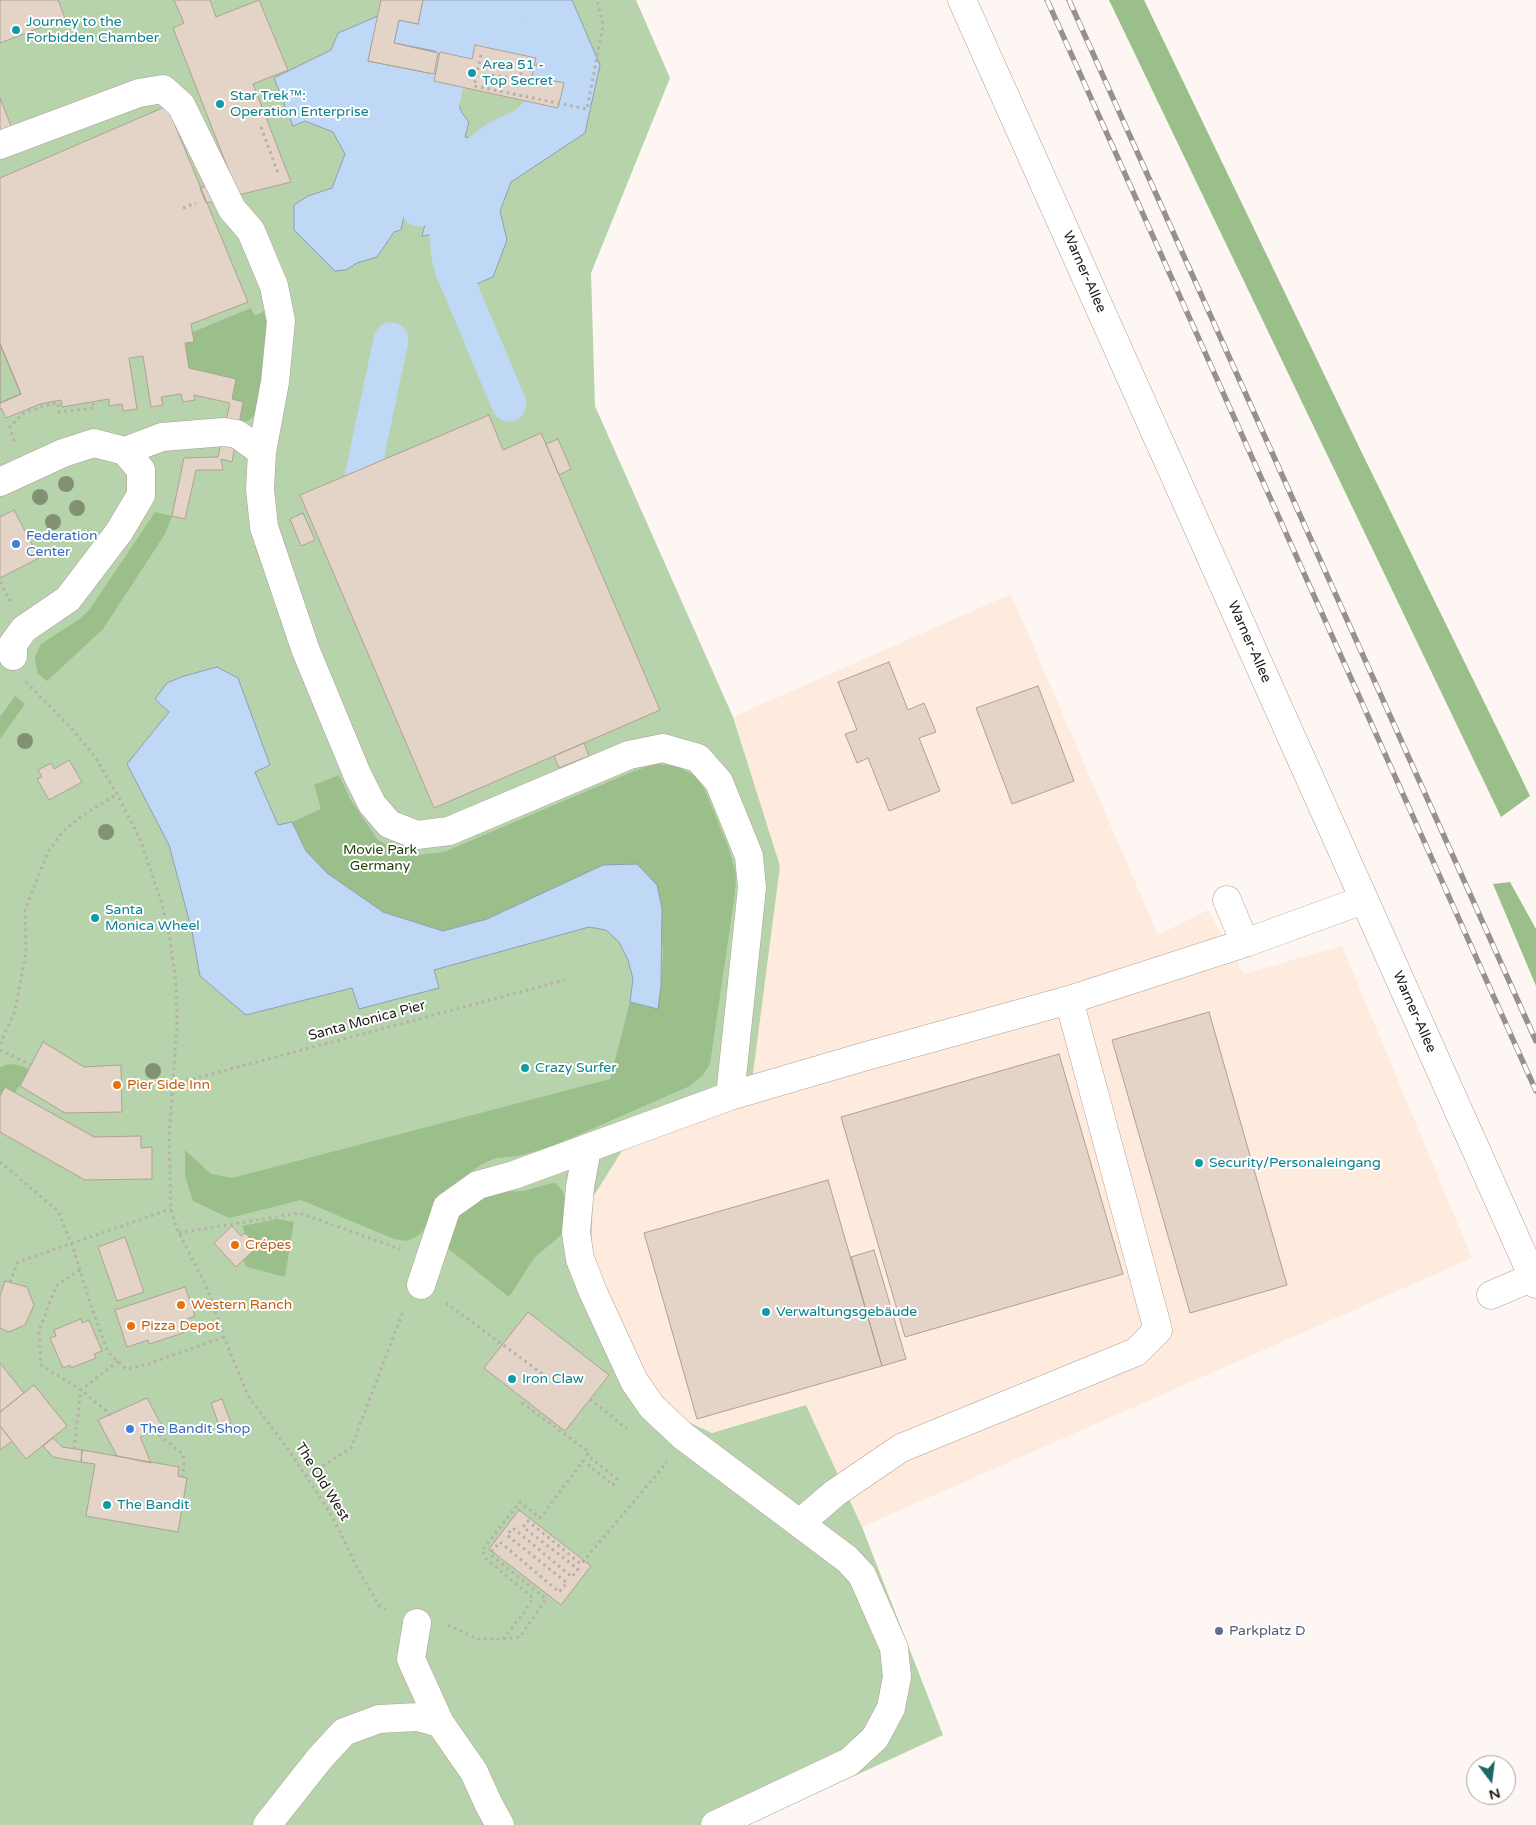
<!DOCTYPE html>
<meta charset="utf-8">
<style>
body{margin:0}
#map{position:relative;width:1536px;height:1825px;overflow:hidden;background:#fdf6f2;font-family:"Varela Round",sans-serif}
canvas{display:block}
.north{position:absolute;left:1466px;top:1755px;width:50px;height:50px;box-sizing:border-box;background:#fff;border:1px solid #a6a3a2;border-radius:50%;rotate:165deg;font-size:14px;font-weight:700;line-height:20px;text-align:center;color:#201a16}
.north::after{content:'';display:block;margin:auto;width:18px;height:22px;background:#1b6764;clip-path:polygon(50% 0,100% 100%,50% 72%,0 100%)}
</style>
<div id="map">
<canvas width="1536" height="1825"></canvas>
<div class="north">N</div>
</div>
<script>
const context = document.querySelector('canvas').getContext('2d');
context.lineJoin = 'round';
function fillPath(path, color) { context.fillStyle = color; context.fill(path, 'evenodd'); }
const shape = rows => new Path2D(rows.map(r => 'M' + r).join(''));
function stroke(path, color, width, dash) { context.strokeStyle = color; context.lineWidth = width; context.lineCap = dash ? 'butt' : 'round'; context.setLineDash(dash || []); context.stroke(path); }
function write(font, color, halo, rows, align = 'center') {
  context.font = font + ' "Varela Round",sans-serif'; context.lineWidth = 4; context.setLineDash([]); context.textBaseline = 'middle'; context.strokeStyle = halo; context.fillStyle = color; for (const [text, x, y, turn = 0] of rows) {
    context.save(); context.translate(x, y); context.rotate((+turn || 0) * Math.PI / 180); context.textAlign = isNaN(turn) ? turn : align; if (halo) context.strokeText(text, 0, 0); context.fillText(text, 0, 0); context.restore();
  }
}
const built = shape([
 [1011,594,1158,935,1208,910,1244,974,1342,946,1472,1258,862,1527,806,1405,711,1433,684,1420,653,1391,591,1255,593,1197,622,1151,706,1115,780,866,733,717]
]);
const green = shape([
 [0,0,636,0,670,78,591,273,595,406,733,717,780,866,749,1104,706,1115,622,1151,593,1197,591,1255,653,1391,684,1420,712,1433,806,1405,862,1527,943,1735,748,1825,0,1825]
]);
const forest = shape([
 [1109,0,1144,0,1361,451,1517,769,1530,796,1501,817],
 [251,308,255,316,264,311,269,338,257,408,253,417,247,421,239,422,243,402,232,399,236,379,189,368,185,343,194,342,193,332],
 [155,512,172,516,165,534,103,629,47,681,38,674,36,665,35,657,41,644,81,618,90,609],
 [15,696,25,704,0,739,0,717],
 [656,764,677,766,695,776,704,788,729,849,736,874,735,893,710,1064,703,1075,690,1086,553,1146,519,1156,496,1158,482,1164,447,1189,438,1200,425,1229,416,1237,406,1241,394,1239,301,1200,229,1218,193,1201,185,1176,185,1150,211,1174,232,1178,610,1079,630,1002,658,1008,661,985,663,951,661,930,603,865,487,919,443,931,383,912,327,873,306,851,292,822,321,809,314,785,339,775,350,799,378,840,397,850,419,855,444,852,634,771],
 [1510,882,1536,929,1536,986,1493,884],
 [9,1064,19,1065,29,1069,15,1093,0,1096,0,1067],
 [555,1183,563,1191,565,1199,561,1235,534,1258,509,1297,445,1246,457,1209,490,1192,524,1191,548,1184],
 [277,1219,294,1222,285,1277,247,1267,243,1260,254,1250,251,1247,255,1244,245,1233,242,1226]
]);
const water = shape([
 [423,0,572,0,600,65,585,133,511,182,500,211,507,240,493,277,469,287,459,260,456,244,458,206,470,176,499,144,508,145,521,141,539,129,558,108,564,83,555,54,546,38,539,32,520,20,497,18,481,19,451,41,445,53,394,43,399,20,418,24,423,0],
 [378,16,368,61,434,74,434,81,401,230,394,232,377,257,357,263,346,270,335,271,294,230,294,205,308,196,332,188,345,154,333,132,305,121,293,126,274,78,331,50,338,33,378,16],
 [457,100,462,113,469,122,465,137,480,140,470,149,452,177,443,202,436,234,422,236,457,100],
 [217,667,238,678,270,765,255,772,278,825,292,822,306,851,327,873,383,912,443,931,487,919,603,865,637,864,657,885,662,908,661,985,658,1009,630,1002,633,979,628,960,619,942,606,930,589,927,434,970,439,988,359,1009,352,988,246,1015,200,976,192,931,169,845,127,764,169,712,155,699,167,683,184,676,217,667]
]);
const canal = shape([
 [419,209,451,61,461,47,475,37,491,33,508,33,524,40,537,52,545,67,547,84,545,100,537,114,525,125,496,139,481,150,468,165,452,201,447,236,449,256,453,271,509,404],
 [361,482,391,340]
]);
const building = shape([
 [0,0,58,0,65,18,0,43,0,0],
 [174,0,210,0,216,17,259,0,288,70,253,84,291,182,206,203,200,188,232,179,173,28,184,23,174,0],
 [381,0,423,0,418,24,399,20,394,43,438,53,434,74,368,61,381,0],
 [475,45,536,58,532,76,564,83,558,108,434,81,440,52,472,59,475,45],
 [0,98,11,126,0,130,0,98],
 [167,106,248,302,191,324,194,342,185,343,189,368,236,379,232,399,243,402,232,462,221,459,223,470,196,470,185,519,172,516,184,458,218,457,230,403,194,395,195,400,183,402,181,394,161,397,163,405,151,407,143,356,129,358,137,409,123,411,122,404,109,406,109,399,62,407,61,400,40,404,6,418,1,408,0,409,0,403,21,394,0,344,0,178,167,106],
 [0,344,21,394,0,403,0,344],
 [0,344,21,394,0,403,0,344],
 [489,415,503,450,541,433,660,710,434,808,300,495,489,415],
 [558,439,571,469,559,475,546,444,558,439],
 [14,510,39,558,0,578,0,517,14,510],
 [303,513,315,540,301,546,290,519,303,513],
 [889,662,908,710,924,703,936,732,919,738,940,791,889,811,868,758,857,763,845,734,857,730,838,682,889,662],
 [1038,686,1074,781,1012,804,976,708,1038,686],
 [584,743,589,756,559,768,554,756,584,743],
 [69,760,82,782,49,800,37,779,42,777,38,770,51,763,54,769,69,760],
 [1209,1012,1287,1285,1190,1313,1112,1040,1209,1012],
 [43,1042,84,1067,121,1065,122,1112,65,1113,20,1086,43,1042],
 [1059,1054,1123,1274,905,1337,841,1117,1059,1054],
 [5,1087,94,1137,141,1136,141,1148,152,1147,152,1179,85,1180,0,1132,0,1096,5,1087],
 [828,1180,882,1366,697,1419,644,1233,828,1180],
 [232,1226,241,1236,245,1233,255,1244,251,1247,254,1250,236,1267,214,1243,232,1226],
 [125,1237,144,1292,117,1301,98,1247,125,1237],
 [874,1250,906,1359,882,1366,851,1257,874,1250],
 [5,1281,27,1287,34,1305,25,1325,9,1332,0,1328,0,1296,5,1281],
 [185,1287,195,1316,179,1322,183,1333,149,1344,148,1340,127,1347,115,1310,185,1287],
 [528,1312,609,1375,565,1431,484,1368,528,1312],
 [81,1319,82,1323,89,1320,102,1351,94,1354,96,1358,71,1368,70,1365,63,1368,50,1338,56,1336,54,1330,81,1319],
 [0,1363,24,1393,0,1412,0,1363],
 [34,1385,67,1426,26,1459,0,1426,0,1412,34,1385],
 [147,1398,162,1426,140,1437,151,1463,117,1456,98,1420,147,1398],
 [222,1399,231,1423,220,1428,211,1403,222,1399],
 [0,1426,12,1441,0,1450,0,1426],
 [53,1438,62,1447,82,1450,81,1462,53,1457,43,1446,53,1438],
 [82,1450,179,1467,178,1476,187,1478,178,1532,86,1516,95,1464,81,1462,82,1450],
 [519,1510,591,1566,561,1605,489,1549,519,1510]
]);
const path = shape([
 [481,55,474,86,587,109,603,26,597,0],
 [492,75,520,79,523,62,542,66],
 [261,127,278,173],
 [183,208,196,203],
 [14,441,10,427,22,414,43,406,58,403,59,412,94,408,93,401],
 [0,582,10,601],
 [26,682,72,729,95,757,117,794,140,839,162,904,170,939,176,983,177,1025,169,1137,171,1209,177,1229,208,1290,224,1337,248,1396,290,1452,331,1514,360,1573,380,1607,390,1611],
 [0,1044,15,1011,26,952,25,910,48,852,63,831,82,816,117,794],
 [0,1050,31,1065],
 [174,1084,565,980],
 [0,1162,58,1211,74,1250,91,1306,108,1352,126,1369,148,1364,224,1337],
 [179,1233,300,1213,400,1249],
 [80,1270,56,1286,39,1331,41,1365,81,1390,111,1415],
 [10,1282,18,1262,171,1209],
 [446,1303,544,1375],
 [590,1399,627,1429],
 [154,1431,183,1454,184,1467,182,1477],
 [74,1449,81,1390,118,1361],
 [306,1476,351,1448,404,1309],
 [448,1625,478,1639,503,1639,520,1637,546,1599,491,1555,492,1551,500,1542,559,1592,567,1583,507,1535,513,1528,572,1577,578,1569,523,1527,528,1521,581,1564,667,1462],
 [503,1639,523,1614,533,1598,485,1558,482,1550,520,1502,540,1518,583,1461,613,1485,617,1479,587,1455,589,1452,522,1403,525,1399]
]);
const minor = shape([
 [962,0,1536,1284],
 [0,145,139,93,163,89,181,105,232,209,251,231,274,286,281,321,275,382,262,452,260,489,264,527,306,651,357,774,372,804,389,824,417,835,449,831,629,755,663,748,698,758,719,782,749,856,752,888,730,1096,863,1057,1069,1000,1245,943,1363,900],
 [125,451,162,437,224,432,237,434,262,452],
 [0,482,63,453,94,443,125,451,141,470,141,495,119,532,68,599,24,629,13,644,13,656],
 [1227,900,1245,943],
 [587,1149,580,1187,576,1233,580,1259,593,1292,634,1381,652,1407,683,1436,847,1559,862,1575,894,1648,897,1677,891,1708,875,1738,849,1762,715,1825],
 [421,1285,447,1207,478,1185,514,1175,730,1096],
 [1491,1295,1533,1277],
 [800,1523,835,1493,901,1448,1136,1352,1158,1330,1069,1000],
 [417,1623,411,1659,440,1723,474,1772,489,1805,500,1825],
 [267,1825,320,1758,344,1732,379,1719,418,1717,440,1723]
]);
const rail = shape([
 [1047,0,1536,1091],
 [1069,0,1536,1041]
]);
const trees = [
 [66,484],
 [40,497],
 [77,508],
 [53,522],
 [25,741],
 [106,832],
 [153,1071]
];
const markers = [
 [16,30,5,"#0f9aa8"],
 [472,73,5,"#0f9aa8"],
 [220,104,5,"#0f9aa8"],
 [16,544,5,"#3f7fe0"],
 [95,918,5,"#0f9aa8"],
 [525,1068,5,"#0f9aa8"],
 [117,1085,5,"#e8710a"],
 [1199,1163,5,"#0f9aa8"],
 [235,1245,5,"#e8710a"],
 [181,1305,5,"#e8710a"],
 [766,1312,5,"#0f9aa8"],
 [131,1326,5,"#e8710a"],
 [512,1379,5,"#0f9aa8"],
 [130,1429,5,"#3f7fe0"],
 [107,1505,5,"#0f9aa8"],
 [1219,1631,5,"#5c6f8a"]
];
const cultureNames = [
 ["Journey to the",26,22],
 ["Forbidden Chamber",26,38],
 ["Area 51 -",482,65],
 ["Top Secret",482,81],
 ["Star Trek™:",230,96],
 ["Operation Enterprise",230,112],
 ["Santa",105,910],
 ["Monica Wheel",105,926],
 ["Crazy Surfer",535,1068],
 ["Security/Personaleingang",1209,1163],
 ["Verwaltungsgebäude",776,1312],
 ["Iron Claw",522,1379],
 ["The Bandit",117,1505]
];
const streetNames = [
 ["Warner-Allee",1084,272,66],
 ["Warner-Allee",1249,642,66],
 ["Warner-Allee",1414,1012,66],
 ["Santa Monica Pier",367,1021,-15],
 ["The Old West",322,1482,58]
];
const shopNames = [
 ["Federation",26,536],
 ["Center",26,552],
 ["The Bandit Shop",140,1429]
];
const parkNames = [
 ["Movie Park",380,850],
 ["Germany",380,866]
];
const foodNames = [
 ["Pier Side Inn",127,1085],
 ["Crépes",245,1245],
 ["Western Ranch",191,1305],
 ["Pizza Depot",141,1326]
];
const serviceNames = [
 ["Parkplatz D",1229,1631]
];
fillPath(built, '#feebde');
fillPath(green, '#b7d3ab');
fillPath(forest, '#9bbf8b');
fillPath(water, '#bfd8f6');
stroke(water, '#8f9fb3', 1);
stroke(canal, '#bfd8f6', 35);
fillPath(building, '#e4d4c8');
stroke(building, '#b0a195', 1);
stroke(minor, '#ae9f94', 29);
stroke(path, '#b6afab', 3, [2.5, 4]);
stroke(minor, '#fff', 28);
stroke(rail, '#97918d', 5.5);
stroke(rail, '#fff', 4, [11]);
context.fillStyle = '#829172';
for (const [x, y] of trees) { context.beginPath(); context.arc(x, y, 8, 0, 2 * Math.PI); context.fill(); }
for (const [x, y, r, color] of markers) { const dot = new Path2D(); dot.arc(x, y, r, 0, 2 * Math.PI); context.fillStyle = color; context.fill(dot); stroke(dot, '#fff', 2); }
write('14px', '#0d838f', '#fff', cultureNames, 'left');
write('14px', '#201a16', '#fff', streetNames);
write('14px', '#366cbe', '#fff', shopNames, 'left');
write('14px', '#1e3f09', '#fff', parkNames);
write('14px', '#c56008', '#fff', foodNames, 'left');
write('14px', '#4e5e75', '#fff', serviceNames, 'left');
</script>
